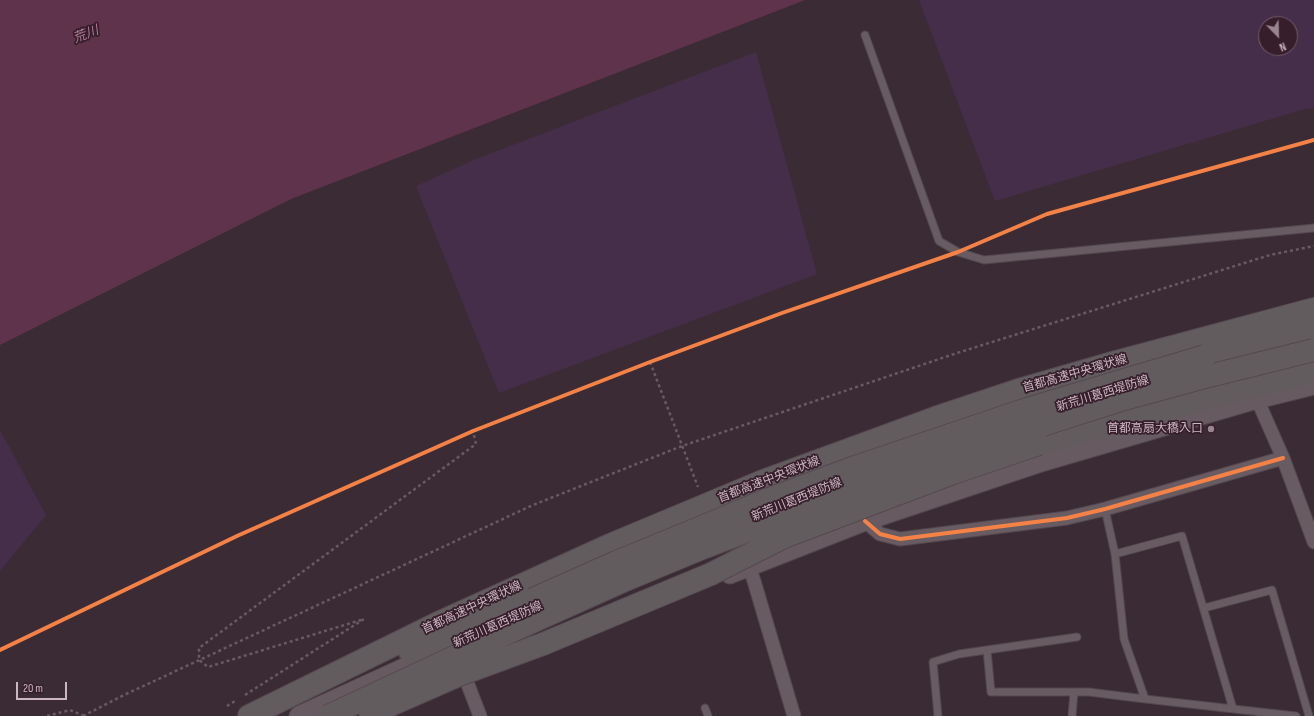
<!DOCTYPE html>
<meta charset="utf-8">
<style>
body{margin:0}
#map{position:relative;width:1314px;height:716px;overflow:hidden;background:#3b2b34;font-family:"Sofia Sans Condensed",sans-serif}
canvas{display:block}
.north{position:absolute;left:1258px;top:16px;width:40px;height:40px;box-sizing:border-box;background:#361e2b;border:1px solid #725b67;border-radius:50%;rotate:157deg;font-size:11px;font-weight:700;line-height:16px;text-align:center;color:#cbb6c1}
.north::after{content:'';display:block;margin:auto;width:14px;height:18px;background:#998590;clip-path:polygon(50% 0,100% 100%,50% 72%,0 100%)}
.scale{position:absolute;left:16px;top:682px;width:51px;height:18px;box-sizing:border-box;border:2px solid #cbb6c1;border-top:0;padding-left:5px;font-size:12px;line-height:14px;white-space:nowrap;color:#cbb6c1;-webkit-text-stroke:3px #361e2b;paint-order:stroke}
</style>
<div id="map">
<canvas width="1314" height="716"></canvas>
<div class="north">N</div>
<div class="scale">20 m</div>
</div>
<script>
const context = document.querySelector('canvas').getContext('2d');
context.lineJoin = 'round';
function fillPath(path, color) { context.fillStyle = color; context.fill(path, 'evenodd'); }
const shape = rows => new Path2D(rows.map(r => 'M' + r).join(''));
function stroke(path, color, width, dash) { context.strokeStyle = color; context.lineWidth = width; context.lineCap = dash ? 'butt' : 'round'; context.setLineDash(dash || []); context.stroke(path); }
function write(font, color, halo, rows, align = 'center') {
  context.font = font + ' "Sofia Sans Condensed","Noto Sans JP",sans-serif'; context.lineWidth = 3.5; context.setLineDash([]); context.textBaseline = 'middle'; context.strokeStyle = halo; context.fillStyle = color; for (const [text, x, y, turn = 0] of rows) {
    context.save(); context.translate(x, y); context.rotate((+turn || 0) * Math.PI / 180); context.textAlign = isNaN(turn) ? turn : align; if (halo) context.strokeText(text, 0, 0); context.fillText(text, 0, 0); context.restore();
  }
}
const green = shape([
 [919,0,1314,0,1314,108,1305,109,995,201],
 [1266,24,1290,24,1290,48,1266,48],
 [756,52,817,274,499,393,416,186,476,159],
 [0,430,46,515,0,571]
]);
const water = shape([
 [0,0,805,0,291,199,0,345]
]);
const path = shape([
 [650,362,698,487],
 [245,695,364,619,208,667,199,660,199,648,476,444,473,431],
 [227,706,235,701],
 [47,716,70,710,84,716],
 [83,716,122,696,533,505,682,446,957,353,1270,255,1314,246]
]);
const lane = shape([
 [865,35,939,241,958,252,984,260,1314,228],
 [1105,509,1115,554],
 [1204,608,1272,590,1309,716],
 [987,650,991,692,1089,692,1145,699],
 [705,708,708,716],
 [1233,709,1182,536,1115,554,1124,639,1145,699,1296,716],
 [938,716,933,662,959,654,1077,637],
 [1072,716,1074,692]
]);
const street = shape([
 [1257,399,1283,458,1314,542],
 [865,521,880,534,900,539,1067,518,1105,509,1283,458],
 [736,529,754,581,794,716],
 [467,682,480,716]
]);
const secondary = shape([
 [730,574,865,521,1038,463,1257,399,1314,385],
 [299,716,472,637]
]);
const highway = shape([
 [1205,356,1314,329],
 [1039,444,1215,396,1314,372],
 [410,652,533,599],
 [249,716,436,624,522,585,610,545,763,481,935,418,1022,389,1112,363,1314,309]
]);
const highwayBridge = shape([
 [533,599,614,563,692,531,769,499,855,467,1027,409,1205,356],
 [370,714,459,675,543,644,711,574,784,537,953,473,1039,444],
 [328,716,452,658,623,581,700,549,861,488,947,457,1033,428,1121,400,1209,376,1314,350]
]);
const cycleway = shape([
 [865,521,880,534,900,539,1067,518,1105,509,1283,458],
 [0,650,237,536,473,431,650,362,782,313,958,252,1047,214,1314,140]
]);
const markers = [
 [1211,429,4,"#998590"]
];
const streetNames = [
 ["首都高速中央環状線",1075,374,-16],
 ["新荒川葛西堤防線",1103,394,-17],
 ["首都高速中央環状線",769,480,-21],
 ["新荒川葛西堤防線",797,500,-22],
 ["首都高速中央環状線",472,608,-25],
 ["新荒川葛西堤防線",498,625,-24]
];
const poiNames = [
 ["首都高扇大橋入口",1203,429]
];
const waterNames = [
 ["荒川",86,35,-21]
];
fillPath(green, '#452e4a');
fillPath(water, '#60334d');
stroke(lane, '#53474e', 9);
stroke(street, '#53474e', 15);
stroke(secondary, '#53474e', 21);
stroke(highway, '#564850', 24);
stroke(path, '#675b63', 2.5, [3, 3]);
stroke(lane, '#685c62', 7);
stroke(street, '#685c62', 13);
stroke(secondary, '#675a60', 19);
stroke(highway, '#625c5f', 22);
stroke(highwayBridge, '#564850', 24, []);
stroke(highwayBridge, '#625c5f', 22);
stroke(cycleway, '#f48246', 4);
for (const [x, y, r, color] of markers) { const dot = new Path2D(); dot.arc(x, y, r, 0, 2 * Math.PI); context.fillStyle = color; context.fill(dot); stroke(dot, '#361e2b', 1.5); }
write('12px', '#cbb6c1', '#361e2b', streetNames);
write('12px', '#cbb6c1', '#361e2b', poiNames, 'right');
write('italic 13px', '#b37c9c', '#361e2b', waterNames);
</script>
